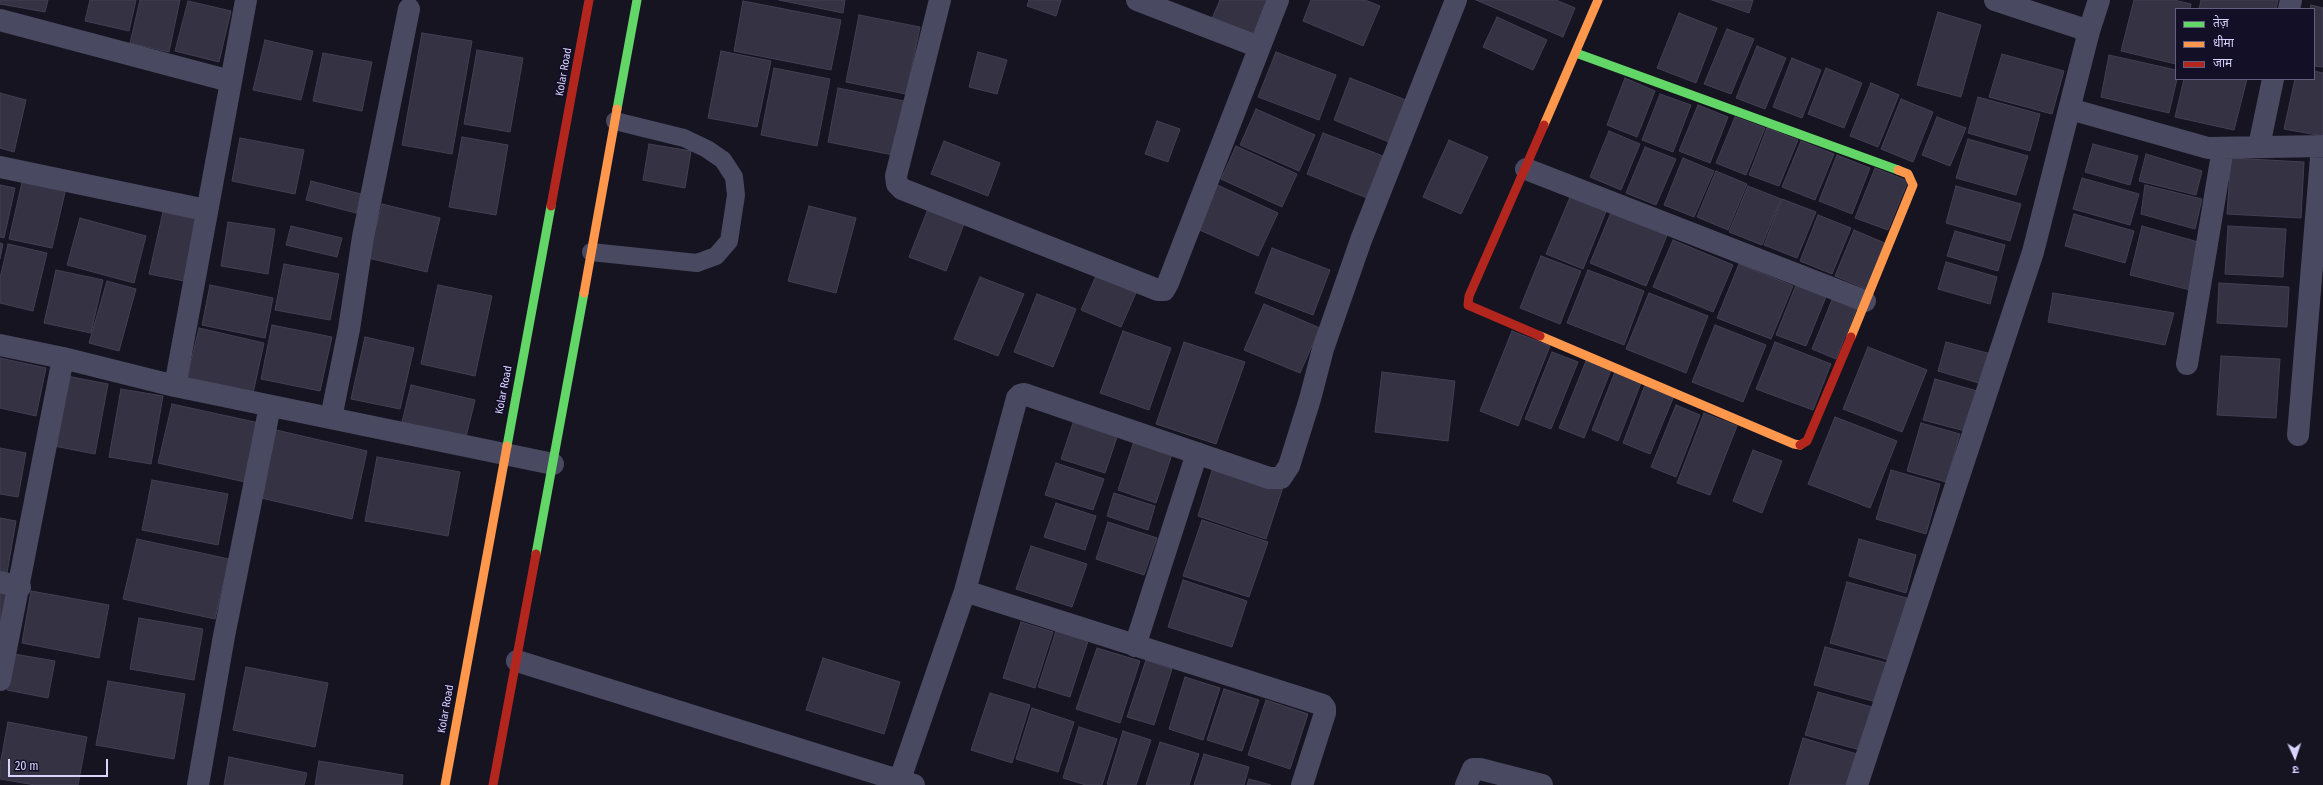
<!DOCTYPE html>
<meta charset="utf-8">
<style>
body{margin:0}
#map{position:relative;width:2323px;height:785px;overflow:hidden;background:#161421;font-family:"Fira Sans Condensed","Noto Sans Devanagari",sans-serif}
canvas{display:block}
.legend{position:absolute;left:2175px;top:8px;width:140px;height:72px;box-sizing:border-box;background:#130f26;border:1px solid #625e7d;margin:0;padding:5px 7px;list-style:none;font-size:12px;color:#d9d4ff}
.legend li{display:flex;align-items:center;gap:8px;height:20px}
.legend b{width:20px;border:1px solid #625e7d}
.north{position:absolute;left:2275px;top:737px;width:40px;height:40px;-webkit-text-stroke:3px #130f26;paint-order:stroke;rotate:177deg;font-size:11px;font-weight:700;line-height:16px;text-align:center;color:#d9d4ff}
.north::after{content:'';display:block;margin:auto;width:14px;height:18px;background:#d9d4ff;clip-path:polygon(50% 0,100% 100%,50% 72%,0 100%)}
.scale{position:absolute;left:8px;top:759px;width:100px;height:18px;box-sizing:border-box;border:2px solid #d9d4ff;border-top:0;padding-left:5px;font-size:12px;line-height:14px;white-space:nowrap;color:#d9d4ff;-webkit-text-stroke:3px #130f26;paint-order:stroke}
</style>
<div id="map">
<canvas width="2323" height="785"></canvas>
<ul class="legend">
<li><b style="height:5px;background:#63d668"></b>तेज़</li>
<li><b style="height:5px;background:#ff974d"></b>धीमा</li>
<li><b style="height:5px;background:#b3261e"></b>जाम</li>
</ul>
<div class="north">उ</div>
<div class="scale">20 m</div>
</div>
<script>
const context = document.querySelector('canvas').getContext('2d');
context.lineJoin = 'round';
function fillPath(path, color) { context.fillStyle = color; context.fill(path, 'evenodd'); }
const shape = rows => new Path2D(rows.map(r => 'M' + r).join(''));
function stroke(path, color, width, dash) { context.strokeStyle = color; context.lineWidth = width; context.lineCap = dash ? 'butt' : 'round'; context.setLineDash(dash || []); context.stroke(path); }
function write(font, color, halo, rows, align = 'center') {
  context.font = font + ' "Fira Sans Condensed",sans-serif'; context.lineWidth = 4; context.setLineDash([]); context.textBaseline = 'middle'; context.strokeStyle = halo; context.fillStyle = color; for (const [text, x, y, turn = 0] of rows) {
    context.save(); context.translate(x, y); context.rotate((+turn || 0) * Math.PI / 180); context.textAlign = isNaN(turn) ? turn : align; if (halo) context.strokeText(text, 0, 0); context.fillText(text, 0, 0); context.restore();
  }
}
const building = shape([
 [0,0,48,0,45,12,0,4,0,0],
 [90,0,136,0,129,31,85,21,90,0],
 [140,0,180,0,169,52,130,43,140,0],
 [779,0,845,0,843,13,779,0],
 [1029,0,1061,0,1056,16,1027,6,1029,0],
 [1220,0,1268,0,1252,38,1211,21,1220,0],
 [1311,0,1365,0,1380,6,1363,46,1303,21,1311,0],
 [1476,0,1556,0,1575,8,1563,37,1476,0],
 [1712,0,1753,0,1749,13,1712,0],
 [2134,0,2174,0,2191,4,2190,9,2176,9,2176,64,2121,51,2134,0],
 [2201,0,2278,0,2276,9,2199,9,2201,0],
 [188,1,231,11,219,62,175,51,188,1],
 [743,1,841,20,831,70,734,51,743,1],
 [2311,5,2323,8,2323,67,2314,66,2314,9,2310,9,2311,5],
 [1938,12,1981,25,1961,97,1917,85,1938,12],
 [1679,13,1717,28,1696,83,1657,68,1679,13],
 [859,15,920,27,906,94,846,82,859,15],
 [1497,17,1547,40,1533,70,1483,47,1497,17],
 [1727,29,1754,39,1731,94,1704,84,1727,29],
 [422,33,472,41,452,154,402,145,422,33],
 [265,40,313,51,301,100,253,90,265,40],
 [1757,46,1786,58,1765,109,1736,98,1757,46],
 [477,50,523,58,510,132,464,124,477,50],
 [721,51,771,61,757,127,708,118,721,51],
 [978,52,1007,60,997,94,969,87,978,52],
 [1276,52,1336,75,1319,120,1258,97,1276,52],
 [323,53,372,62,362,111,313,101,323,53],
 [2002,54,2064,71,2052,114,1989,97,2002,54],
 [2109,55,2176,70,2177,79,2169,113,2101,97,2109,55],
 [1792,58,1821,70,1802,118,1773,107,1792,58],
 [774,68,830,79,817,146,761,135,774,68],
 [1826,68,1862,83,1844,128,1808,114,1826,68],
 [2314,71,2323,73,2323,136,2284,129,2295,79,2314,79,2314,71],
 [1350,78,1411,102,1394,144,1334,120,1350,78],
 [1625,78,1655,91,1637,137,1607,125,1625,78],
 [2184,79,2247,79,2234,130,2175,117,2184,79],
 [1871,83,1899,95,1878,147,1850,136,1871,83],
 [838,88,904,101,893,155,828,142,838,88],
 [0,93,26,100,14,152,0,148,0,93],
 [1660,94,1691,105,1673,152,1642,140,1660,94],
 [1978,97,2040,114,2030,151,1968,133,1978,97],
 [1901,99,1933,112,1913,162,1881,149,1901,99],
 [1698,105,1728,117,1710,163,1679,151,1698,105],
 [1256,109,1315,135,1299,171,1240,145,1256,109],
 [1735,117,1765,128,1746,175,1716,163,1735,117],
 [1937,117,1966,128,1950,166,1922,155,1937,117],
 [1157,121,1180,129,1168,162,1145,154,1157,121],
 [1767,128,1798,140,1779,186,1749,175,1767,128],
 [1609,131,1640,144,1621,190,1590,177,1609,131],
 [1323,133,1383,156,1367,198,1307,174,1323,133],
 [462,137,508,145,496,215,449,207,462,137],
 [240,138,304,150,295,194,232,181,240,138],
 [1968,139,2028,156,2016,195,1956,178,1968,139],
 [1449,140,1488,157,1461,214,1423,197,1449,140],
 [944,141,1000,163,988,196,931,174,944,141],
 [1801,141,1834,154,1815,200,1782,187,1801,141],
 [649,144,691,151,685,188,643,180,649,144],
 [2093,144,2138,156,2130,185,2085,172,2093,144],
 [1236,146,1297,174,1282,207,1221,179,1236,146],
 [1645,147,1676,159,1656,205,1626,193,1645,147],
 [2146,154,2202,171,2196,195,2139,181,2146,154],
 [1837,155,1870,168,1852,214,1819,201,1837,155],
 [1683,158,1714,171,1694,217,1664,205,1683,158],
 [2231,158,2304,162,2301,218,2227,214,2231,158],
 [1875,168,1908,181,1888,230,1855,218,1875,168],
 [1716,171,1747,184,1728,230,1697,217,1716,171],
 [24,174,67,184,52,248,9,239,24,174],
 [2082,178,2139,194,2130,225,2073,209,2082,178],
 [311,181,361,194,356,213,306,200,311,181],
 [1213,183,1278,213,1258,256,1193,227,1213,183],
 [0,185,15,188,4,238,0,237,0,185],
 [2145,185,2202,199,2195,229,2141,214,2145,185],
 [1748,186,1781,199,1762,245,1729,232,1748,186],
 [1956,186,2021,204,2010,241,1946,223,1956,186],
 [1571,195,1607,209,1583,269,1546,254,1571,195],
 [1782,199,1816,212,1797,258,1764,245,1782,199],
 [382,204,440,218,427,272,368,258,382,204],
 [809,206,856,218,836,293,788,281,809,206],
 [928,209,964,224,946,271,909,257,928,209],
 [1612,210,1668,233,1646,286,1590,263,1612,210],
 [163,212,199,220,184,281,149,274,163,212],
 [2074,214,2134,231,2125,263,2065,246,2074,214],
 [1818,215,1851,228,1832,274,1800,261,1818,215],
 [80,218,146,236,134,283,67,265,80,218],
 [228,222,275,229,268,274,221,266,228,222],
 [291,226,342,238,337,257,286,245,291,226],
 [2142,226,2198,242,2190,290,2130,275,2142,226],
 [2228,226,2286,229,2283,277,2225,274,2228,226],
 [1854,230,1887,244,1869,290,1835,276,1854,230],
 [1955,231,2005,245,1998,271,1947,256,1955,231],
 [1673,240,1733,265,1713,312,1653,287,1673,240],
 [0,243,3,244,0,259,0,243],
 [8,244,47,253,33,311,0,303,0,278,8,244],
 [1272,248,1330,270,1313,315,1255,293,1272,248],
 [1541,256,1581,271,1560,324,1520,308,1541,256],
 [1946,262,1997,277,1990,304,1938,289,1946,262],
 [284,264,339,274,330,320,275,310,284,264],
 [1739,264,1793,286,1771,339,1717,318,1739,264],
 [1099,269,1139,286,1121,327,1081,310,1099,269],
 [56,270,103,280,91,333,44,323,56,270],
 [1588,270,1644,291,1624,345,1567,323,1588,270],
 [980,277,1024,294,998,356,954,339,980,277],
 [1798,280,1828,292,1806,346,1776,335,1798,280],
 [107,281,136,289,119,351,89,343,107,281],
 [2219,283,2289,287,2287,327,2217,323,2219,283],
 [210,285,273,298,265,338,202,325,210,285],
 [438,285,492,296,475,376,421,364,438,285],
 [1649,293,1708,316,1686,373,1626,349,1649,293],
 [2053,293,2174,313,2165,345,2048,322,2053,293],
 [1037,294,1076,309,1053,367,1014,352,1037,294],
 [1834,295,1858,305,1836,359,1812,349,1834,295],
 [1264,304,1320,328,1300,373,1244,350,1264,304],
 [272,325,332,337,320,391,261,379,272,325],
 [1715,325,1766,345,1743,402,1692,382,1715,325],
 [199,328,264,343,252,398,186,383,199,328],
 [1123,331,1171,348,1149,410,1100,393,1123,331],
 [1512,331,1550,346,1518,426,1480,411,1512,331],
 [365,337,414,348,400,409,351,399,365,337],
 [1184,342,1245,362,1216,444,1156,424,1184,342],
 [1775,342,1831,364,1813,410,1756,389,1775,342],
 [1946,342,1991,354,1982,384,1938,371,1946,342],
 [1868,347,1927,370,1902,432,1843,409,1868,347],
 [1552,352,1578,362,1551,429,1525,419,1552,352],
 [2221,356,2280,359,2276,418,2217,415,2221,356],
 [0,358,46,368,36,416,0,408,0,358],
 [1586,361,1611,370,1584,438,1559,428,1586,361],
 [1382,372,1455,381,1448,441,1375,432,1382,372],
 [1615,372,1641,383,1618,441,1592,430,1615,372],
 [67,376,108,384,95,454,54,446,67,376],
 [1935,379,1977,391,1965,431,1923,420,1935,379],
 [411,385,475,400,465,441,401,426,411,385],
 [1645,385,1674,396,1650,454,1623,443,1645,385],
 [121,389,163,396,151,464,109,457,121,389],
 [172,404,264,424,250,483,158,463,172,404],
 [1676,405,1700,415,1676,477,1651,467,1676,405],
 [1704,413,1737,426,1710,495,1677,483,1704,413],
 [1075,417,1119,431,1105,473,1061,459,1075,417],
 [1835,417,1897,441,1870,508,1808,484,1835,417],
 [1921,423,1960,434,1946,482,1907,471,1921,423],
 [276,430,367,451,352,519,261,498,276,430],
 [1136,435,1174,448,1156,503,1118,490,1136,435],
 [0,448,26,453,18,497,0,494,0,448],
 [1753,450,1782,461,1762,513,1733,501,1753,450],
 [377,457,460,472,448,536,365,521,377,457],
 [1056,463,1104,479,1093,510,1045,495,1056,463],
 [1214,464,1283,487,1266,539,1198,516,1214,464],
 [1891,470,1940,484,1926,534,1876,519,1891,470],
 [152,480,228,494,218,545,142,530,152,480],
 [1114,493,1155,506,1148,530,1107,516,1114,493],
 [1056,503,1096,516,1085,550,1044,537,1056,503],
 [0,518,16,521,7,573,0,572,0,518],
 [1202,520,1268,542,1249,597,1183,576,1202,520],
 [1108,522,1157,538,1144,575,1096,559,1108,522],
 [137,539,229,559,215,619,123,599,137,539],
 [1859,539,1916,555,1906,593,1849,576,1859,539],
 [1031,546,1087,564,1072,607,1016,589,1031,546],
 [1183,580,1247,601,1232,647,1168,627,1183,580],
 [1847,582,1907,598,1889,660,1830,643,1847,582],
 [0,590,7,591,0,627,0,590],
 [31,591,109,605,99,658,22,643,31,591],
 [139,618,203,629,194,680,130,669,139,618],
 [1021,622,1053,632,1035,688,1003,678,1021,622],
 [1056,631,1088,641,1070,697,1038,687,1056,631],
 [1825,647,1887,663,1876,702,1814,685,1825,647],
 [1097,648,1140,661,1120,723,1076,709,1097,648],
 [14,654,55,661,48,698,7,690,14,654],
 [823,658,900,682,884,734,806,710,823,658],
 [1146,660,1172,669,1154,725,1127,717,1146,660],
 [246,667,328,683,315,747,233,730,246,667],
 [1185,677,1220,688,1203,740,1169,729,1185,677],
 [108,681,185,694,174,759,96,745,108,681],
 [1224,689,1259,700,1242,751,1207,740,1224,689],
 [1818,692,1872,707,1860,750,1805,735,1818,692],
 [990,693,1030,705,1012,763,971,750,990,693],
 [1266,700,1308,714,1290,769,1248,755,1266,700],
 [1032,708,1074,722,1058,772,1016,759,1032,708],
 [8,722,87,737,78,785,35,785,0,779,0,765,8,722],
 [1079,727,1117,739,1102,785,1086,785,1063,778,1079,727],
 [1123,731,1151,740,1136,785,1109,785,1107,784,1123,731],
 [1803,738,1857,754,1848,785,1789,785,1803,738],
 [1160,742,1199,754,1189,785,1146,785,1160,742],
 [1204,754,1249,767,1244,785,1194,785,1204,754],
 [229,757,307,773,304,785,224,785,229,757],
 [319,761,403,775,402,785,315,785,319,761],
 [1249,779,1271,785,1247,785,1249,779]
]);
const lane = shape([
 [591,252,697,263,716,256,729,241,736,195,734,177,723,160,707,149,684,138,615,121]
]);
const street = shape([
 [940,0,896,176,897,184,902,189,1158,290,1164,290,1168,283,1278,0],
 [1137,0,1259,47],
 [1995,0,2089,31],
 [2289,9,2291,0],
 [0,20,230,81],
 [2070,109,2208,148,2323,146],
 [2259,146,2273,79],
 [0,167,206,210],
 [1526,169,1865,301],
 [0,345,63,358,175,386,553,464],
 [2187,364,2223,148],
 [175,386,246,0],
 [331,418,349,329,363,237,409,9],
 [2298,435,2322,146],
 [0,582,20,587],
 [965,591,1323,705,1325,708,1325,713,1302,785],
 [1135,646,1197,453],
 [517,661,914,785],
 [0,680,63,358],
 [198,785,224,636,270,406],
 [898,785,965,591,1017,398,1020,395,1024,394,1269,478,1281,478,1289,466,1310,399,1323,349,1361,240,1456,0],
 [1466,785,1473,769,1480,769,1542,785],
 [1857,785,2033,252,2089,31,2099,0]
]);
const fast = shape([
 [1576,53,1898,170],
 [617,109,637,0],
 [507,446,551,206],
 [536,554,584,293]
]);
const slow = shape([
 [1544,125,1598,0],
 [584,293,617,109],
 [1540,336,1794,444,1800,445],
 [1851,337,1913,185,1908,174,1898,170],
 [445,785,507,446]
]);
const jam = shape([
 [551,206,589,0],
 [1540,336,1468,305,1469,296,1544,125],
 [1800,445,1807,441,1851,337],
 [493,785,536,554]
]);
const streetNames = [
 ["Kolar Road",564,72,-80],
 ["Kolar Road",504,390,-79],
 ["Kolar Road",446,709,-80]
];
fillPath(building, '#343243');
stroke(building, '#433f54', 1);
stroke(lane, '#4a4962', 18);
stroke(street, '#4a4962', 22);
stroke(fast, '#63d668', 9);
stroke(slow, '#ff974d', 9);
stroke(jam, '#b3261e', 9);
write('11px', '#d9d4ff', '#130f26', streetNames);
</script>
